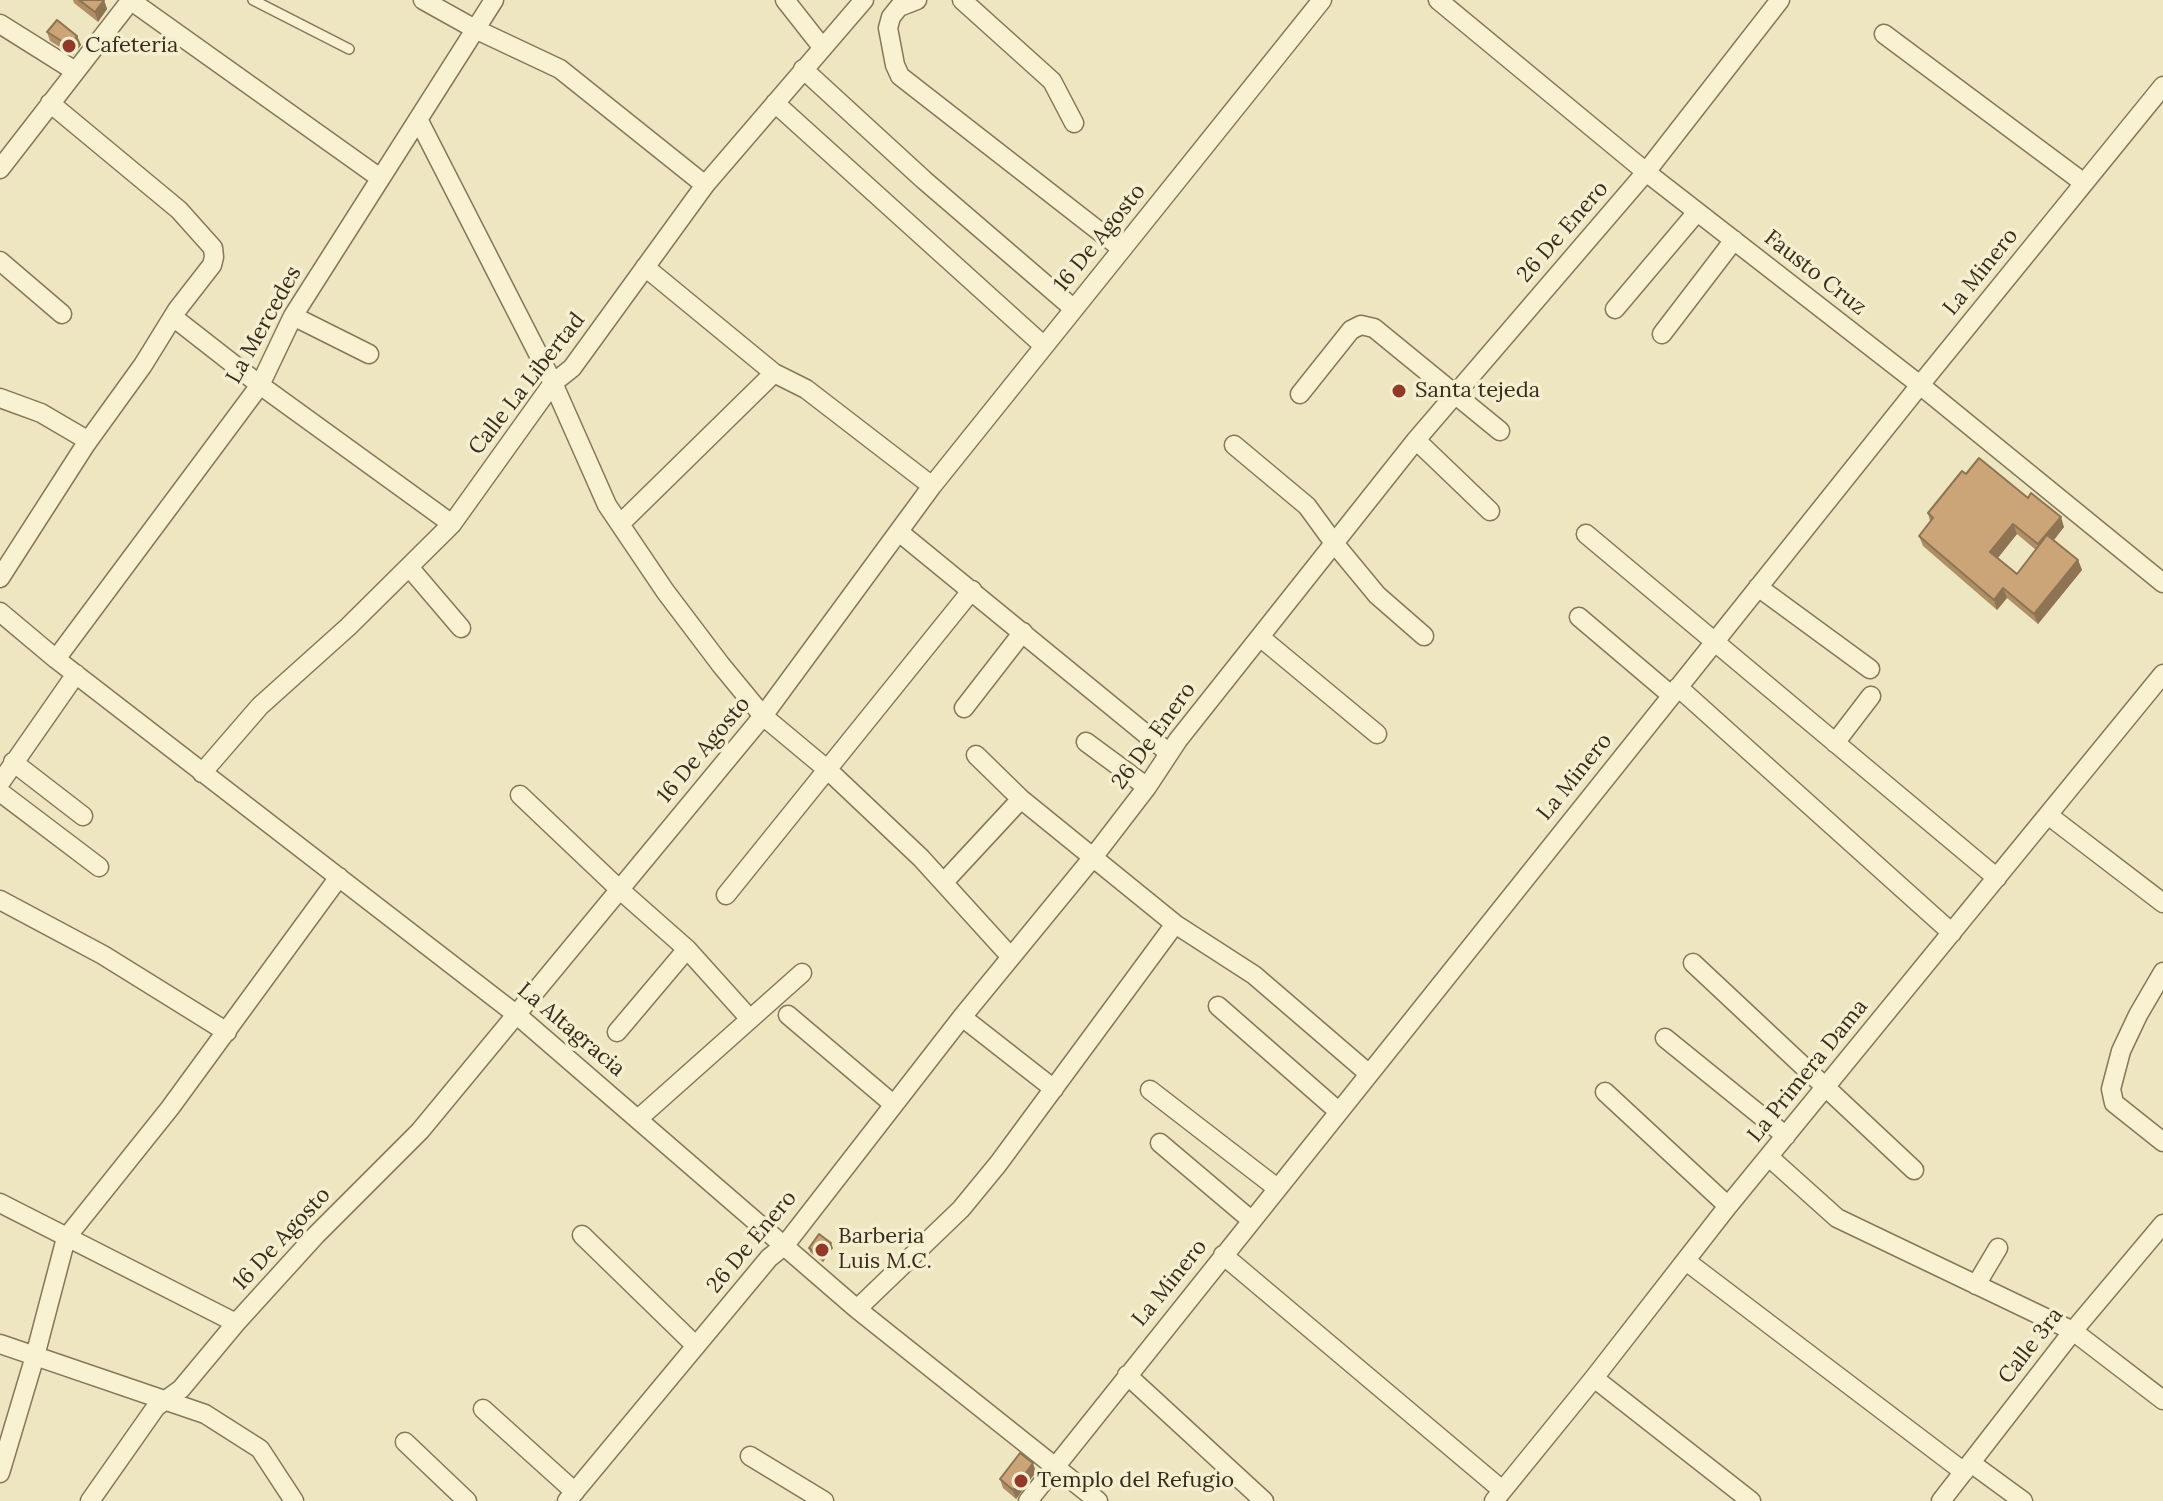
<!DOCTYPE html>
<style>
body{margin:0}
canvas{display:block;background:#ede6c1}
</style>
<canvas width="2163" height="1501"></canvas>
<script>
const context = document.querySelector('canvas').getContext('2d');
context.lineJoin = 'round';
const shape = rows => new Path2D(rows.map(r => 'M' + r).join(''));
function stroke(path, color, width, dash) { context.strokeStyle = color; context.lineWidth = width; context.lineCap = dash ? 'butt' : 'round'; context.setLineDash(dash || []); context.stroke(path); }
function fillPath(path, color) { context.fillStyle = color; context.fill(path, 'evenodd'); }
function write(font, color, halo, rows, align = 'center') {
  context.font = font + ' Lora,serif'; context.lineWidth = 7; context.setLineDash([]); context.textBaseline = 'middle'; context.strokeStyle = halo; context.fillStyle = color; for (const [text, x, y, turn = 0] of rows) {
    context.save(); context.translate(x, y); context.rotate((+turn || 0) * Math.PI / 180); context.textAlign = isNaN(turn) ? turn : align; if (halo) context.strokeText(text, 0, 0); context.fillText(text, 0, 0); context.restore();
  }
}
const service = shape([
 [253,0,349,49]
]);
const minor = shape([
 [130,0,380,178],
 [423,0,475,29,560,69,705,185],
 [785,0,822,47],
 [917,0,899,7,891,17,888,28,895,65,900,76,1122,249],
 [962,0,1052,81,1074,123],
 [1438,0,1646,172,1920,385,2163,583],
 [0,24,75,71],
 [1884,34,2084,183],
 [803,69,924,180,1074,309],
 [775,103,1044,346],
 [418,119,553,383,607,505,665,591,721,665,763,716,829,771,921,858,1010,956],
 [0,169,131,0],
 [0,261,62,314],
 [645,267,774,373],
 [1615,309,1697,212],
 [293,316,369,354],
 [173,317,260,385,452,524],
 [1662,334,1734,240],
 [1300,394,1351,330,1361,325,1374,328,1500,431],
 [0,398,41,413,82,437,86,444],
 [1416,440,1490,511],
 [1234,445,1307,506,1334,543,1377,595,1424,636],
 [620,524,774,373,806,389,932,486],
 [899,532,1169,753],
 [1586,534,1997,878],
 [409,567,461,628],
 [0,578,86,444,143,365,177,310,212,265,214,257,213,248,179,210,50,103],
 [1758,587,1870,669],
 [0,612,56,659,517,1015,857,1309,1098,1501],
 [1579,617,1671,695],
 [1260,637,1377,734],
 [56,659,260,385,293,316,494,0],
 [1678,687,1952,933],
 [964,708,1023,632],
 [1086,742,1147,787],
 [1835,743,1871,696],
 [976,755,1021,799,1175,924,1254,975,1368,1073],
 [13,762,83,816],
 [202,773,260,706,348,627,452,524,553,383,572,368,705,185,864,0],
 [0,783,76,674],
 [0,792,99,867],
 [520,795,619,889,687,949,750,1019],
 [2048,815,2163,903],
 [944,882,1021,799],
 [726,895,972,590],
 [0,900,103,955,227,1032],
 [1693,963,1914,1170],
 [2163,972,2138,1015,2121,1051,2111,1089,2114,1103,2163,1142],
 [1218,1006,1338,1111],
 [788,1015,893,1104],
 [962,1017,1054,1089],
 [617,1032,687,949],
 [1665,1038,1786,1136],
 [1150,1090,1277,1188],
 [1605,1092,1728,1206],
 [638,1119,802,973],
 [1160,1143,1251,1220],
 [1769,1157,1837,1218,2073,1331,2163,1400],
 [0,1203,236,1323],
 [582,1235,696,1346],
 [1223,1255,1502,1490],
 [1686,1261,1964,1472],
 [1976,1285,1998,1248],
 [857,1309,961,1209,998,1164,1175,924],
 [0,1344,205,1414,260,1449,294,1501],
 [1127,1375,1264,1501],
 [1594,1378,1751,1501],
 [483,1409,575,1492],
 [405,1442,467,1501],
 [750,1456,824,1501],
 [1971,1463,2023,1501],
 [0,1473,35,1356,66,1238,170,1108,339,877],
 [90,1501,156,1407,181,1389,236,1323,316,1235,420,1131,763,716,932,486,1322,0],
 [567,1501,769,1258,785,1245,962,1017,1094,856,1147,787,1178,740,1416,440,1646,172,1780,0],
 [1028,1501,1920,385,2163,86],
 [1494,1501,1594,1378,1728,1206,2163,674],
 [1941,1501,2073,1331,2163,1224]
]);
const wall = shape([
 [73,0,104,0,107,9,98,22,74,3],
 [47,32,77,36,81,45,73,55,50,41],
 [1966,474,2064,527,2054,540,2078,560,2082,570,2038,624,2007,598,1997,610,1923,546,1919,536,1930,521,1928,513],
 [2017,534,2036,550,2017,574,1997,558],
 [809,1248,833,1248,823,1262,810,1252],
 [1036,1472,1016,1499,1003,1488,1000,1479]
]);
const shadedWall = shape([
 [104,0,107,9,98,22,95,12],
 [77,36,81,45,73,55,70,46],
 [2061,517,2064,527,2042,555,2038,544],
 [2013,524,2017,534,1994,563,1990,552],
 [2078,560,2082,570,2038,624,2034,614],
 [2003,588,2007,598,1997,610,1994,600],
 [831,1243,833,1248,823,1262,821,1257],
 [1033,1463,1036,1472,1016,1499,1013,1490]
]);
const building = shape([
 [79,0,104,0,95,12,79,0],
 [57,20,77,36,70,46,47,32,57,20],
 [1979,458,2028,498,2031,493,2061,517,2038,544,2013,524,1990,552,2017,574,2047,535,2078,560,2034,614,2003,588,1994,600,1919,536,1933,518,1928,513,1962,471,1966,474,1979,458],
 [819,1234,831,1243,821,1257,809,1248,819,1234],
 [1020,1453,1033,1463,1013,1490,1000,1479,1020,1453]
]);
const markers = [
 [69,46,8,"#94382a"],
 [1399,391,8,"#94382a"],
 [822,1250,8,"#94382a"],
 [1021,1481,8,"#94382a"]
];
const poiNames = [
 ["Cafeteria",85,46],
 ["Santa tejeda",1415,391],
 ["Barberia",838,1237],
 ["Luis M.C.",838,1262],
 ["Templo del Refugio",1037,1481]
];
const streetNames = [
 ["26 De Enero",1563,232,-49],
 ["16 De Agosto",1100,238,-51],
 ["La Minero",1981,272,-51],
 ["Fausto Cruz",1815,273,38],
 ["La Mercedes",264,325,-61],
 ["Calle La Libertad",527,384,-52],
 ["26 De Enero",1154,736,-54],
 ["16 De Agosto",704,750,-50],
 ["La Minero",1575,777,-51],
 ["La Altagracia",571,1030,40],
 ["La Primera Dama",1808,1071,-51],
 ["16 De Agosto",282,1239,-47],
 ["26 De Enero",752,1242,-50],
 ["La Minero",1170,1283,-51],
 ["Calle 3ra",2031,1346,-52]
];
stroke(service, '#867759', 12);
stroke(minor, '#867759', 21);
stroke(service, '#f8f2d3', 9);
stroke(minor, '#f8f2d3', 18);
fillPath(wall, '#af8e66');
fillPath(shadedWall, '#8e7453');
fillPath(building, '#cba577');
stroke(building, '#8e7453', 2);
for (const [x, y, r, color] of markers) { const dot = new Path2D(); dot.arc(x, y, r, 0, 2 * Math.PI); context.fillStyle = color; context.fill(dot); stroke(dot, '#f5efd0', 3); }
write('22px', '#362c1d', '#f5efd0', poiNames, 'left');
write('22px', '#362c1d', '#f5efd0', streetNames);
</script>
